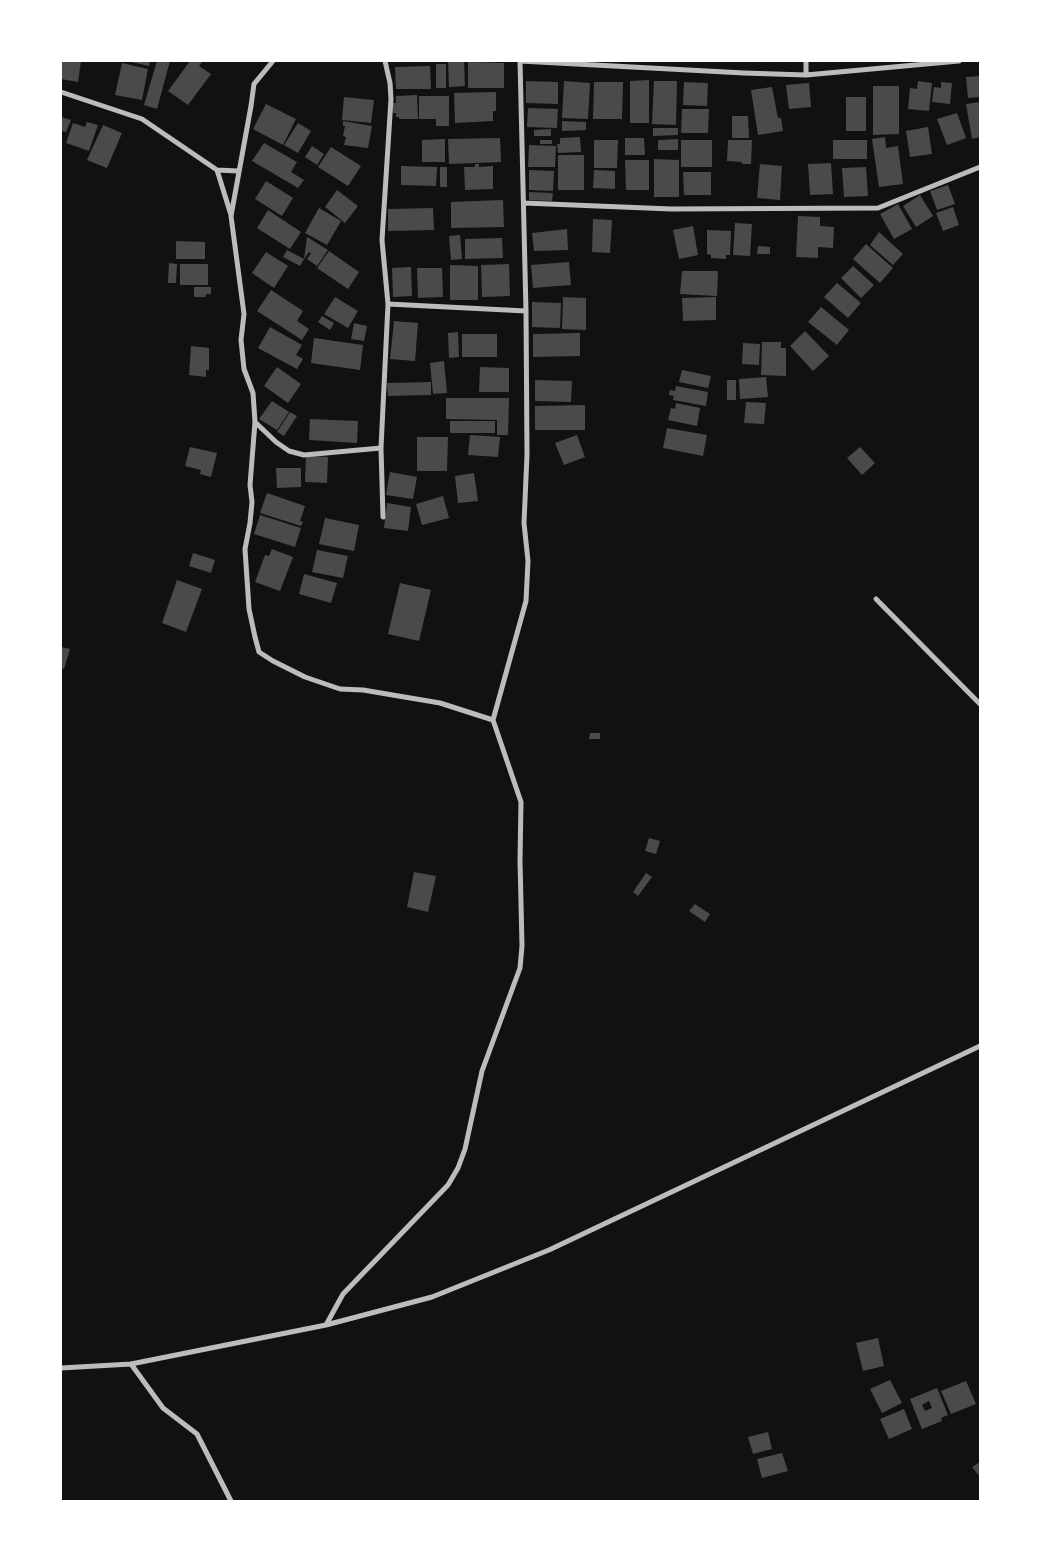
<!DOCTYPE html>
<style>
body{margin:0}
#map{position:relative;width:1041px;height:1562px;overflow:hidden;background:#111;font-family:"Noto Serif",serif}
canvas{display:block}
.frame{position:absolute;inset:0;border:62px solid #fff;pointer-events:none}
</style>
<div id="map">
<canvas width="1041" height="1562"></canvas>
<div class="frame"></div>
</div>
<script>
const context = document.querySelector('canvas').getContext('2d');
context.lineJoin = 'round';
function fillPath(path, color) { context.fillStyle = color; context.fill(path, 'evenodd'); }
const shape = rows => new Path2D(rows.map(r => 'M' + r).join(''));
function stroke(path, color, width, dash) { context.strokeStyle = color; context.lineWidth = width; context.lineCap = dash ? 'butt' : 'round'; context.setLineDash(dash || []); context.stroke(path); }
const building = shape([
 [61,61,81,61,78,82,61,79],
 [127,61,150,61,149,66],
 [157,61,170,61,157,109,144,105],
 [190,61,203,61,199,66,211,74,188,105,168,91],
 [448,61,464,61,465,86,449,87],
 [468,62,504,63,504,88,468,88],
 [122,63,148,69,142,100,115,95],
 [436,64,446,64,446,88,436,88],
 [430,66,431,89,396,89,395,67],
 [980,76,980,97,968,98,966,77],
 [649,80,649,123,630,123,630,81],
 [526,81,558,82,558,104,526,103],
 [564,81,590,83,588,119,562,118],
 [654,81,677,81,676,125,652,124],
 [918,81,932,83,929,111,908,109,910,88,917,89],
 [594,82,623,82,622,119,593,119],
 [684,82,708,83,707,106,683,105],
 [941,82,952,83,950,104,932,102,934,87,941,88],
 [809,83,811,107,789,109,786,85],
 [873,86,899,86,899,134,873,135],
 [772,87,778,118,781,118,783,131,758,135,751,90],
 [496,92,496,111,493,111,493,121,455,123,454,93],
 [417,95,418,119,399,119,399,117,396,117,396,113,393,113,393,103,396,103,396,96],
 [419,96,449,96,449,126,436,126,436,119,419,119],
 [344,97,374,100,371,123,342,120],
 [846,97,866,97,866,131,846,131],
 [980,102,980,137,972,139,966,104],
 [266,104,296,119,283,145,253,129],
 [528,108,558,109,557,128,527,127],
 [682,109,709,109,708,133,681,133],
 [957,113,966,138,947,145,937,119],
 [732,116,748,116,749,138,732,138],
 [61,117,71,120,66,132,61,131],
 [343,121,372,126,368,148,344,145,346,137,343,136,345,126,343,126],
 [562,121,586,122,586,130,562,131],
 [87,122,98,125,89,151,66,143,73,123,85,127],
 [298,123,311,131,298,153,284,145],
 [103,125,122,133,107,168,87,160],
 [928,127,932,154,910,157,906,131],
 [653,128,678,128,678,135,653,136],
 [551,129,551,136,534,136,534,130],
 [580,137,581,152,558,153,557,144,560,144,560,138],
 [885,137,886,148,898,146,903,184,879,187,872,139],
 [500,138,501,162,449,164,448,139],
 [625,138,644,138,645,155,625,155],
 [445,139,445,162,422,162,422,140],
 [678,139,678,150,658,150,658,140],
 [540,140,552,140,552,144,540,144],
 [594,140,618,140,617,168,594,168],
 [681,140,712,140,712,167,681,167],
 [728,140,752,140,751,164,742,164,742,162,727,161],
 [833,140,867,140,867,159,833,159],
 [264,143,297,162,291,172,304,180,298,188,252,161],
 [529,145,556,146,555,167,528,167],
 [312,146,324,154,317,165,305,157],
 [331,147,361,166,348,186,318,167],
 [558,155,584,155,584,190,558,190],
 [654,159,679,160,679,197,654,197],
 [625,160,649,160,649,190,626,190],
 [831,163,833,194,810,195,808,164],
 [475,164,479,164,479,167,493,166,493,189,465,190,464,167,475,167],
 [760,164,782,166,780,200,757,198],
 [401,166,437,167,436,186,401,185],
 [440,167,447,167,447,187,440,187],
 [866,167,868,196,844,197,842,168],
 [529,170,554,171,553,191,529,190],
 [594,170,615,171,615,189,593,188],
 [683,172,711,172,711,195,684,195],
 [266,181,293,198,282,216,255,199],
 [948,185,955,204,937,210,930,191],
 [337,190,358,206,345,223,325,207],
 [529,192,553,193,552,201,529,200],
 [920,195,933,216,916,227,903,206],
 [503,200,504,227,451,228,451,202],
 [898,204,912,229,894,239,880,214],
 [953,207,959,225,943,231,936,213],
 [319,208,341,221,327,245,305,233],
 [433,208,434,230,388,231,388,209],
 [268,210,301,232,290,249,257,228],
 [798,216,820,217,820,226,834,227,833,248,818,247,818,258,796,257],
 [593,219,612,220,610,253,592,252],
 [735,223,752,224,750,256,733,255],
 [693,226,698,255,679,259,673,230],
 [567,229,568,250,534,251,532,233],
 [707,230,731,231,730,255,726,255,726,259,711,258,711,255,707,254],
 [879,232,903,254,893,265,870,245],
 [460,235,462,259,451,260,449,236],
 [307,237,328,250,317,266,307,259,311,253,309,252,304,259],
 [502,238,503,258,465,259,465,239],
 [176,241,205,242,205,259,176,259],
 [866,244,893,268,880,283,853,259],
 [758,246,770,247,770,254,757,254],
 [287,250,304,259,300,266,283,257],
 [329,251,359,272,348,289,317,268],
 [266,252,288,266,274,288,252,273],
 [569,262,571,285,533,288,531,265],
 [169,263,177,264,176,283,168,283],
 [180,264,208,264,208,285,180,285],
 [509,264,510,296,482,297,481,265],
 [450,265,478,266,478,300,450,300],
 [853,266,874,285,861,298,841,278],
 [411,267,412,296,393,297,392,268],
 [417,268,442,268,443,297,418,298],
 [682,271,718,271,717,296,680,294],
 [837,283,861,303,848,318,824,297],
 [194,287,211,287,211,294,206,294,206,297,194,297],
 [271,290,303,311,297,321,309,329,302,340,257,311],
 [335,297,358,311,348,328,324,314],
 [563,297,586,298,586,330,562,329],
 [716,297,716,320,683,321,682,298],
 [532,302,561,303,560,328,532,327],
 [821,307,849,330,837,345,808,322],
 [322,316,334,323,330,330,318,322],
 [394,321,418,323,415,361,390,359],
 [354,323,367,326,364,341,351,339],
 [270,327,302,345,296,355,303,359,297,369,258,348],
 [805,331,829,356,813,371,790,346],
 [458,332,459,357,449,358,448,333],
 [580,333,580,356,533,357,533,334],
 [462,334,497,334,497,357,462,357],
 [314,338,363,345,360,370,311,363],
 [762,342,781,342,781,348,786,348,786,376,761,375],
 [743,343,760,344,759,365,742,364],
 [191,346,209,348,209,370,206,370,206,377,189,375],
 [444,361,447,393,433,394,430,363],
 [277,367,301,384,288,403,264,386],
 [480,367,509,368,509,392,479,392],
 [682,370,711,376,708,388,679,382],
 [766,377,768,397,740,399,739,379],
 [535,380,572,381,571,402,535,401],
 [727,380,736,380,736,400,727,400],
 [431,382,431,395,388,396,387,383],
 [676,386,708,392,706,406,673,400,674,396,669,395,670,390,675,391],
 [446,398,509,398,508,435,497,435,497,420,446,419],
 [272,401,289,412,277,430,259,419],
 [746,402,766,403,764,424,744,423],
 [676,403,700,408,697,426,668,420,671,408,675,409],
 [585,405,585,430,535,430,535,406],
 [290,412,297,416,284,436,277,432],
 [310,419,358,421,357,443,309,440],
 [450,421,495,421,495,433,450,433],
 [667,428,707,435,703,456,663,448],
 [470,435,500,437,498,457,468,455],
 [577,435,585,457,564,465,555,443],
 [417,437,448,437,447,471,417,471],
 [190,447,217,453,211,477,200,474,201,470,185,466],
 [860,447,875,463,862,475,847,458],
 [306,456,328,457,327,483,305,482],
 [276,468,301,468,301,487,277,488],
 [390,472,417,477,413,499,386,495],
 [474,473,478,501,458,503,455,476],
 [267,493,305,506,300,521,303,522,301,526,260,513],
 [443,496,449,518,422,525,416,504],
 [387,503,411,507,408,531,384,528],
 [260,515,301,528,295,547,254,534],
 [325,518,359,525,354,551,319,544],
 [272,549,293,557,280,591,255,582,265,555,269,556],
 [317,550,348,556,343,578,312,572],
 [193,553,215,560,211,573,189,566],
 [304,574,337,583,331,603,299,594],
 [177,580,202,589,186,632,162,623],
 [400,583,431,590,419,641,388,634],
 [61,647,70,649,64,669,61,668],
 [590,733,600,733,600,739,589,739],
 [649,838,660,841,656,854,645,851],
 [414,872,436,876,428,912,407,907],
 [646,873,652,877,638,896,633,892],
 [695,904,710,914,705,922,689,911],
 [878,1338,884,1366,863,1371,856,1343],
 [890,1380,902,1403,882,1413,870,1389],
 [966,1381,976,1404,951,1414,941,1391],
 [937,1388,948,1415,941,1418,942,1421,922,1429,910,1399],
 [929,1401,932,1408,925,1411,922,1405],
 [904,1409,912,1429,889,1439,880,1419],
 [768,1432,772,1449,753,1454,748,1437],
 [782,1453,788,1471,762,1478,757,1459],
 [980,1462,980,1477,972,1467]
]);
const minor = shape([
 [273,61,254,84,251,106,231,216,244,314,241,340,244,369,253,393,255,422,250,485,252,502,250,523,245,549,249,609,255,637,259,652,273,661,305,677,340,689,363,690,440,703,493,720],
 [520,61,744,73,806,75,959,61],
 [806,75,806,61],
 [61,92,142,119,217,170,238,171],
 [217,170,231,215],
 [524,203,671,209,878,208,980,167],
 [388,304,526,311],
 [255,422,276,442,289,451,304,455,381,448],
 [383,517,381,448,388,304,382,240,391,99,390,83,385,61],
 [876,599,980,704],
 [326,1325,343,1294,448,1185,458,1168,465,1149,482,1071,520,968,522,946,520,860,521,802,493,720,526,601,528,561,524,523,527,455,526,311,520,61],
 [131,1364,163,1408,197,1434,231,1501],
 [61,1368,131,1364,326,1325,432,1297,549,1250,980,1046]
]);
fillPath(building, '#4a4a4a');
stroke(minor, '#bcbcbc', 5);
</script>
